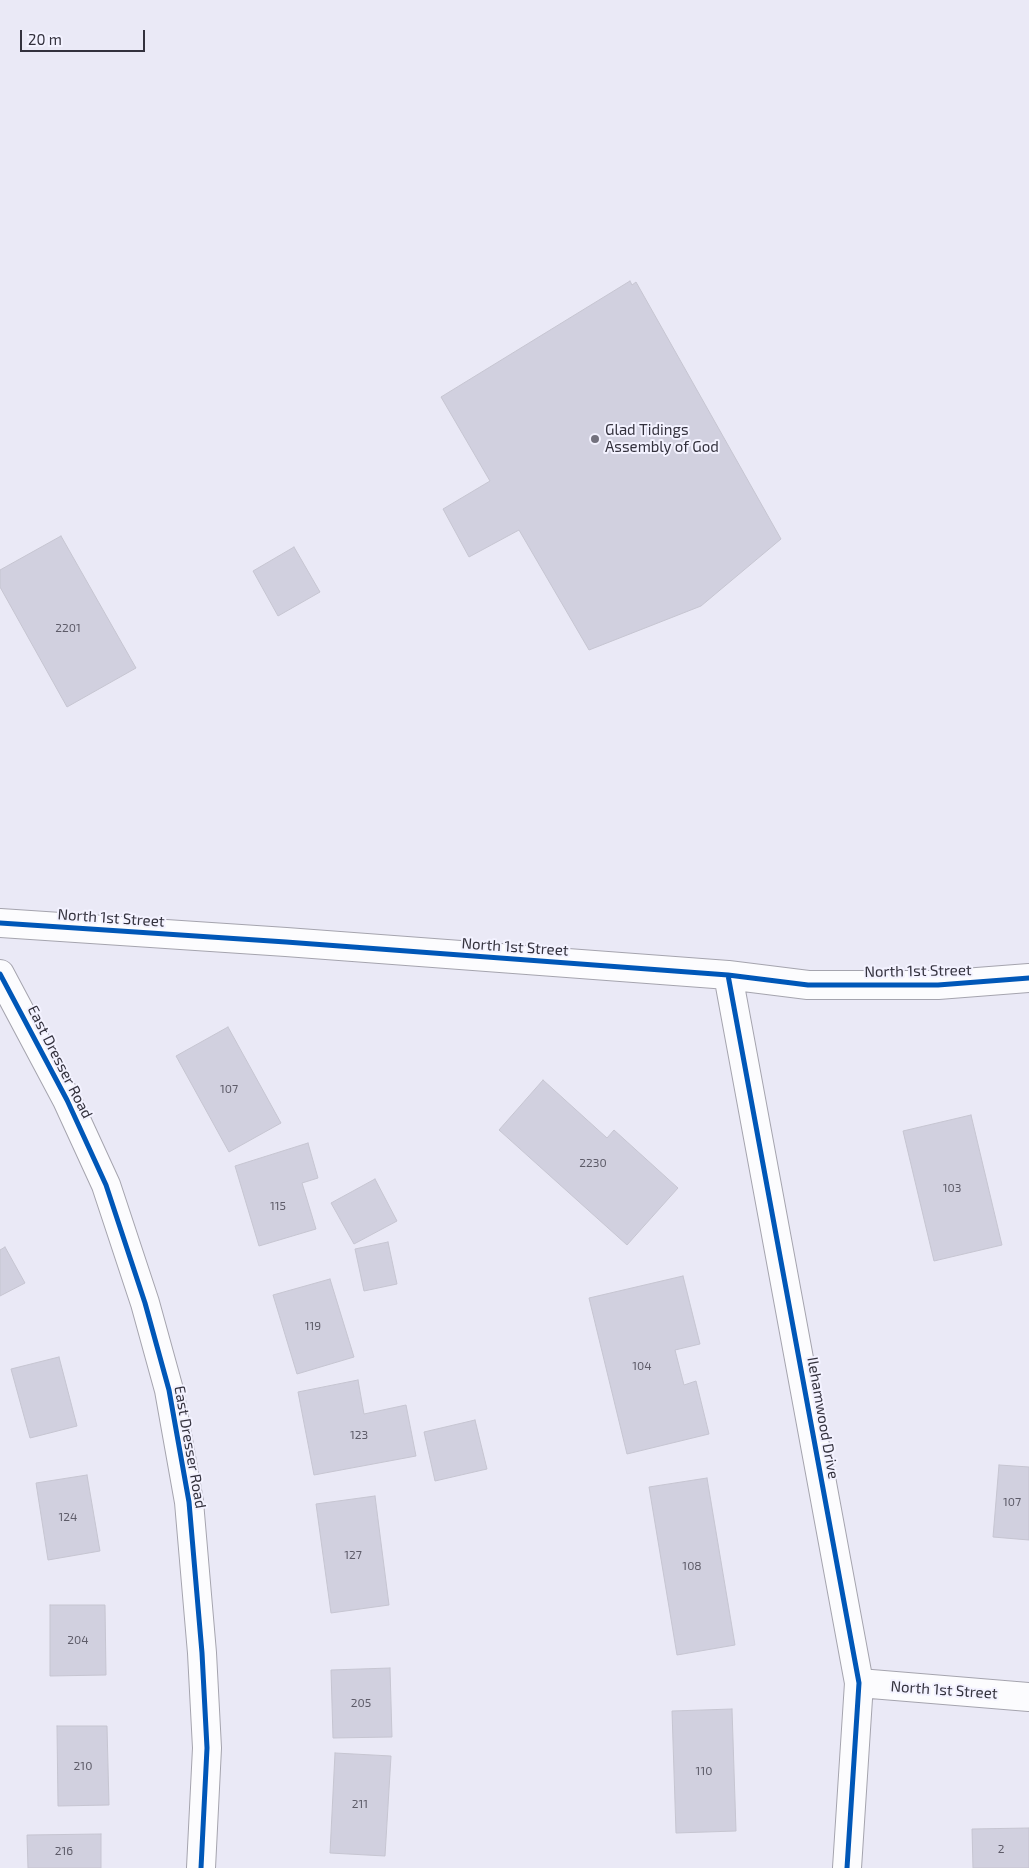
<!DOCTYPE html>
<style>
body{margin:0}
#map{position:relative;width:1029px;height:1868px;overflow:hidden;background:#eae9f6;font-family:"Exo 2",sans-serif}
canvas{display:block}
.scale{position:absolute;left:20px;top:30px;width:125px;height:22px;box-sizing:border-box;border:2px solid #33313d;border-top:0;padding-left:6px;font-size:15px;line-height:18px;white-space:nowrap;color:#33313d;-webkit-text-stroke:4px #f3f2ff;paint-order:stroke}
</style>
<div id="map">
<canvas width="1029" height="1868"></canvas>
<div class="scale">20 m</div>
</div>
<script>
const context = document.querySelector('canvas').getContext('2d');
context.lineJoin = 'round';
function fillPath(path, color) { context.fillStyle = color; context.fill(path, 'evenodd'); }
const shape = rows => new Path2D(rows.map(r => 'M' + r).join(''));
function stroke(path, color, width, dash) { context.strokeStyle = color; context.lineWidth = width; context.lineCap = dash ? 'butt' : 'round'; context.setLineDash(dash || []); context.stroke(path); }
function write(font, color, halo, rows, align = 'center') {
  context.font = font + ' "Exo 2",sans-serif'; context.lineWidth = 4; context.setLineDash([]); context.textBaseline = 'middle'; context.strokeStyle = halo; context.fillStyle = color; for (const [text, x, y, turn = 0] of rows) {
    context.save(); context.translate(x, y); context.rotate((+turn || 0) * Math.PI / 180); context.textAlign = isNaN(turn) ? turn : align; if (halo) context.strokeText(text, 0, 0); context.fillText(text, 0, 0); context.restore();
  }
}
const building = shape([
 [630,281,632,285,636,282,781,539,701,606,589,650,519,530,469,557,443,509,490,481,441,397,630,281],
 [61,536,136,668,67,707,0,587,0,570,61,536],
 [294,547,320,592,278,616,253,571,294,547],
 [228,1027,281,1123,229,1152,176,1056,228,1027],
 [543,1080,607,1138,614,1130,678,1188,627,1245,499,1130,543,1080],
 [971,1115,1002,1245,934,1261,903,1131,971,1115],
 [308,1143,318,1178,302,1183,316,1229,259,1246,235,1166,308,1143],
 [375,1179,397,1221,354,1244,331,1203,375,1179],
 [388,1242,397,1284,364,1291,355,1249,388,1242],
 [5,1247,25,1283,0,1296,0,1250,5,1247],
 [683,1276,700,1344,675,1350,684,1385,696,1381,709,1434,627,1454,589,1298,683,1276],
 [330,1279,354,1357,297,1374,273,1295,330,1279],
 [59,1357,77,1426,30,1438,11,1369,59,1357],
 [358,1380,364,1414,406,1405,416,1456,314,1475,298,1392,358,1380],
 [475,1420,487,1469,435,1481,424,1432,475,1420],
 [999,1465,1029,1467,1029,1540,993,1537,999,1465],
 [87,1475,100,1551,48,1560,36,1483,87,1475],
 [707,1478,735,1645,677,1655,649,1487,707,1478],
 [375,1496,389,1605,331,1613,316,1504,375,1496],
 [50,1605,105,1605,106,1675,50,1676,50,1605],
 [390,1668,392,1737,333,1738,331,1670,390,1668],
 [732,1709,736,1831,676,1833,672,1711,732,1709],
 [57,1726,107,1726,109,1805,58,1806,57,1726],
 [335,1753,391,1756,385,1856,330,1853,335,1753],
 [1029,1828,1029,1868,973,1868,972,1829,1029,1828],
 [101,1834,101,1868,28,1868,27,1835,101,1834]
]);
const minor = shape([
 [0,923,286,942,728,975,808,985,938,985,1029,978],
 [0,974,67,1100,106,1185,145,1303,169,1390,189,1502,202,1653,207,1748,201,1868],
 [728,975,859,1683,847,1868],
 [859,1683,1029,1697]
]);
const cycleway = shape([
 [0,923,286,942,728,975,808,985,938,985,1029,978],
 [0,974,67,1100,106,1185,145,1303,169,1390,189,1502,202,1653,207,1748,201,1868],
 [728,975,859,1683,847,1868]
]);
const markers = [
 [595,439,5,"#73717e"]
];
const numberNames = [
 ["2201",68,628],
 ["107",229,1089],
 ["2230",593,1163],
 ["103",952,1188],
 ["115",278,1206],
 ["119",313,1326],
 ["104",642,1366],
 ["123",359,1435],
 ["107",1012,1502],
 ["124",68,1517],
 ["127",353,1555],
 ["108",692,1566],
 ["204",78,1640],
 ["205",361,1703],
 ["210",83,1766],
 ["110",704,1771],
 ["211",360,1804],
 ["2",1001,1849],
 ["216",64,1851]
];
const poiNames = [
 ["Glad Tidings",605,430],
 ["Assembly of God",605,447]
];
const streetNames = [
 ["North 1st Street",111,918,4],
 ["North 1st Street",515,947,4],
 ["North 1st Street",918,971,-1],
 ["East Dresser Road",60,1062,63],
 ["Ilehamwood Drive",823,1418,80],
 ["East Dresser Road",190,1447,80],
 ["North 1st Street",944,1690,4]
];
fillPath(building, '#d1d0df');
stroke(building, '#c6c5d1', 1);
stroke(minor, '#a5a4ae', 30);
stroke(minor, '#fcfcfe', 28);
stroke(cycleway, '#0057b8', 5);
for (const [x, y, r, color] of markers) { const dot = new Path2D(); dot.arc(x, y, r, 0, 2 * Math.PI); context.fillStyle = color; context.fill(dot); stroke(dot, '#f3f2ff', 2); }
write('12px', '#5d5b68', null, numberNames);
write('15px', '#33313d', '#f3f2ff', poiNames, 'left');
write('15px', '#33313d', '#f3f2ff', streetNames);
</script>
